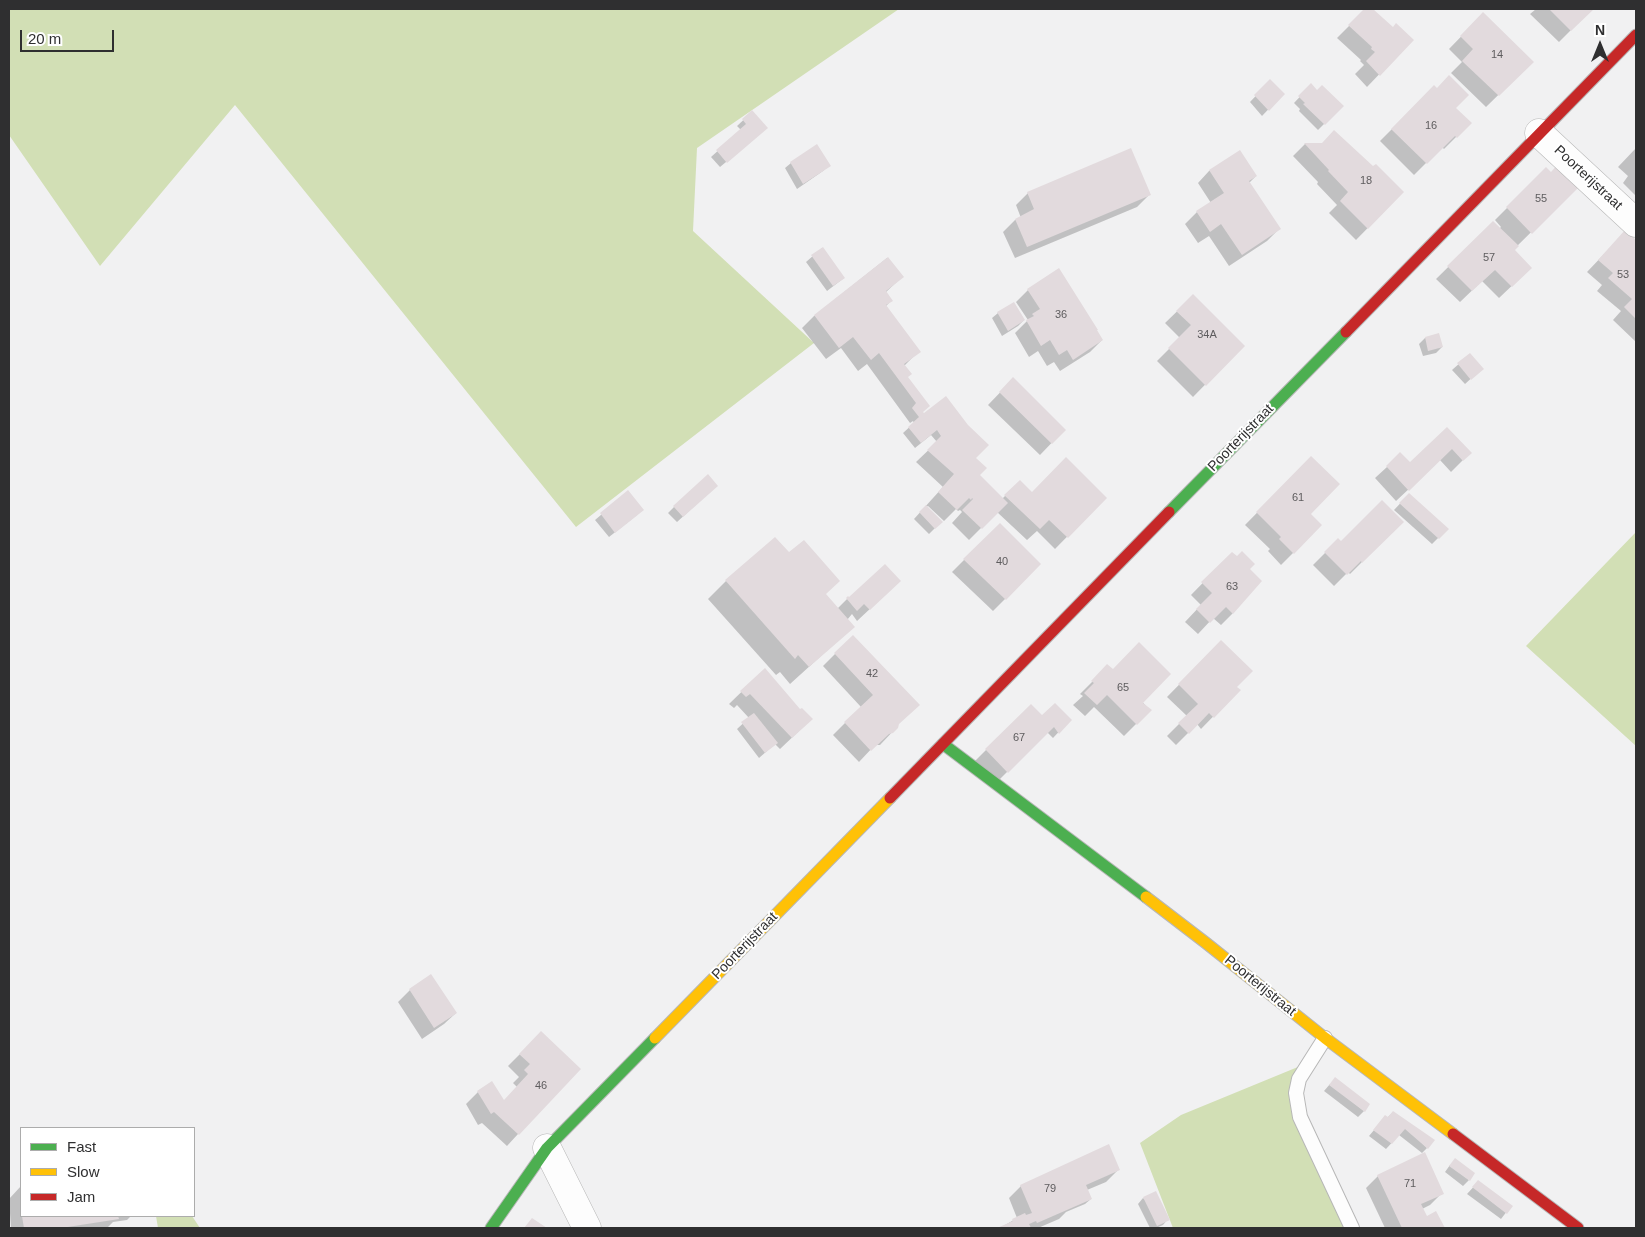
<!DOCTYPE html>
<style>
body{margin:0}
#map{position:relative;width:1645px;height:1237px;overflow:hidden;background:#f1f1f2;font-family:Helvetica,sans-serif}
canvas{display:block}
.frame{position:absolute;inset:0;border:10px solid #2f2f30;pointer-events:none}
.legend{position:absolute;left:20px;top:1127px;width:175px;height:90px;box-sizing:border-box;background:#fff;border:1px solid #acacac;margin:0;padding:6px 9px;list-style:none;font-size:15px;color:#2f2f30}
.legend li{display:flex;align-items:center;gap:10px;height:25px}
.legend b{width:25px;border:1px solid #acacac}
.north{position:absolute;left:1575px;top:20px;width:50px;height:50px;-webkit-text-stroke:4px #fff;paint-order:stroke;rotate:0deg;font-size:14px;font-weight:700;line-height:20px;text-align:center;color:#2f2f30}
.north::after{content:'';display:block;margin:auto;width:18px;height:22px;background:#2f2f30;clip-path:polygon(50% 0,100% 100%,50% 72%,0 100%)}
.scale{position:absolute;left:20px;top:30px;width:94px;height:22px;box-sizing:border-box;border:2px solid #2f2f30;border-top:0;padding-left:6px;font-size:15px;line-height:18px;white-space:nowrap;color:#2f2f30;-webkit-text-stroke:4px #fff;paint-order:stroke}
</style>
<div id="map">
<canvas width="1645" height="1237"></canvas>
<div class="frame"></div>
<ul class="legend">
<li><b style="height:6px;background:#4caf50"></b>Fast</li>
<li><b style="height:6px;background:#ffc107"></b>Slow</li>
<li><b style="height:6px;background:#c62828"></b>Jam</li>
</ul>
<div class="north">N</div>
<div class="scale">20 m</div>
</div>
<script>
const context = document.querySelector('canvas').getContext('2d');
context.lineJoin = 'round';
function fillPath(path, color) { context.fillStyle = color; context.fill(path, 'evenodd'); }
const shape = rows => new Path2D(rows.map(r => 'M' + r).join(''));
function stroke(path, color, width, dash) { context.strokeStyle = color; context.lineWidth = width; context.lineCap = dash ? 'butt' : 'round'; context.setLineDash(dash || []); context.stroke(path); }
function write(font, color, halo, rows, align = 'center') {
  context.font = font + ' Helvetica,sans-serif'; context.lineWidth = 4; context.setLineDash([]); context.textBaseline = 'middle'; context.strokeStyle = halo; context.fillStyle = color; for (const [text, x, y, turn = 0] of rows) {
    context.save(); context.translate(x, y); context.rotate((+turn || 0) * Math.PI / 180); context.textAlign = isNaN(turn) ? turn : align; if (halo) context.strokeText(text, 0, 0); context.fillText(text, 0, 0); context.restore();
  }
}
const green = shape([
 [9,9,899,9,697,148,693,231,814,343,576,527,235,105,100,266,9,135],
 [1636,532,1636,746,1526,646],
 [1310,1062,1296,1093,1352,1228,1173,1228,1140,1143,1181,1115],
 [156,1216,192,1216,200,1228,158,1228]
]);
const shadow = shape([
 [1366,9,1372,9,1392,29,1412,40,1367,87,1355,74,1364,65,1360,61,1361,60,1337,38],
 [1536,9,1592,9,1559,42,1530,14],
 [1483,14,1532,62,1486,107,1451,73,1462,62,1449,49],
 [1270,81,1283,94,1262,116,1250,102],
 [1311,85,1317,91,1342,106,1318,130,1299,111,1300,109,1294,103],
 [1434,87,1470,123,1444,149,1442,147,1414,175,1380,141],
 [752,112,761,133,720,167,711,157,741,130,737,126],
 [1305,144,1322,144,1403,192,1356,240,1329,213,1337,205,1317,184,1318,182,1293,156],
 [1636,148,1636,196,1623,183,1628,176,1618,167],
 [1130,150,1149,195,1137,207,1015,258,1003,232,1015,220,1021,218,1016,205,1028,193],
 [1239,152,1256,176,1249,183,1279,229,1267,241,1229,266,1209,236,1198,243,1185,224,1197,212,1211,203,1198,183,1209,171],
 [791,163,829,166,823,171,797,189,785,168],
 [1546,169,1551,173,1578,186,1513,250,1518,280,1499,298,1482,281,1460,302,1436,279,1493,223,1499,229,1501,227,1495,220],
 [1625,232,1636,242,1636,342,1613,320,1621,311,1597,291,1602,285,1587,272],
 [822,248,844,278,827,291,806,262],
 [887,258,902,277,885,293,891,301,886,306,919,351,904,366,906,378,922,412,974,458,978,475,1002,499,1020,481,1032,493,1105,498,1055,549,1037,531,1027,540,997,512,969,540,952,523,962,512,960,510,958,511,956,509,944,521,928,506,926,507,941,522,929,534,914,519,943,487,916,462,937,442,931,435,915,448,903,433,914,423,913,421,910,423,867,364,858,371,841,348,826,359,802,328,814,316],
 [1028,290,1102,340,1090,352,1060,371,1054,362,1047,366,1038,351,1029,357,1015,333,1028,320,1016,302],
 [1193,296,1243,346,1193,397,1157,361,1180,338,1165,323],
 [998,313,1024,320,1018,326,1002,336,992,318],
 [1438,334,1442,347,1436,353,1423,356,1419,344,1425,338],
 [1470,354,1476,374,1465,384,1452,370],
 [1013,379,1064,430,1040,455,988,405],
 [1447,428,1470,453,1451,472,1440,460,1396,501,1375,478,1387,467,1409,464],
 [1311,458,1309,514,1321,525,1281,565,1268,551,1270,549,1245,525],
 [711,491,677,522,668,513,674,507],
 [628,492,637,515,609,537,595,520],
 [1409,494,1447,529,1432,544,1394,510],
 [1402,522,1350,574,1348,572,1334,586,1313,565,1338,540,1340,543],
 [1000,524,1040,564,993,611,952,572],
 [1232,553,1248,569,1233,613,1221,625,1213,618,1198,634,1185,622,1201,605,1191,595],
 [726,581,825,595,837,609,848,598,887,593,857,621,852,614,847,620,853,627,790,684,780,672,776,675,708,599],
 [853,636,898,724,897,727,880,745,875,745,859,762,833,735,861,707,823,666],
 [1221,642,1236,687,1239,690,1201,729,1197,724,1176,745,1167,736,1187,716,1167,697],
 [1108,666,1150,710,1124,736,1094,707,1085,716,1073,705,1083,696,1080,694],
 [764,670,799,731,780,749,775,744,759,758,737,729,749,718,737,705,734,708,729,704],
 [1031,705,1042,717,1070,720,1053,738,1047,732,995,784,974,762],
 [431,976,456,1013,444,1024,422,1039,398,1002,410,990],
 [541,1033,518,1134,507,1146,482,1123,478,1125,466,1104,478,1092,503,1102,517,1087,513,1083,519,1077,508,1066],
 [1330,1084,1364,1111,1358,1117,1324,1091],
 [1393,1112,1427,1148,1422,1153,1399,1135,1386,1149,1369,1136,1385,1117,1387,1118],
 [1450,1165,1469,1180,1463,1186,1445,1172],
 [1118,1170,1106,1182,1087,1190,1091,1199,1085,1204,1066,1212,1059,1219,1038,1228,1000,1228,1017,1218,1009,1198,1021,1186],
 [1378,1176,1442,1193,1430,1205,1422,1209,1426,1218,1436,1213,1443,1228,1385,1228,1366,1188],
 [1478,1182,1511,1206,1501,1219,1467,1194],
 [21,1186,21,1216,131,1216,127,1220,113,1222,107,1228,11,1228,9,1199],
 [1143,1198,1168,1219,1163,1225,1156,1228,1150,1228,1138,1204]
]);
const building = shape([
 [1364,9,1373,9,1393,27,1396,23,1414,40,1380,76,1366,61,1375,52,1371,49,1372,47,1348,25],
 [1549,9,1594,9,1571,31],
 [1483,12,1534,62,1499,96,1462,61,1473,49,1460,36],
 [1449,75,1469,95,1456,108,1472,123,1457,138,1455,136,1427,164,1391,129,1434,85,1437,88],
 [1270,79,1285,94,1269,111,1254,95],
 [1311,83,1317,90,1322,85,1344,106,1325,125,1303,104,1305,103,1298,96],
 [752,110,768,128,727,163,716,150,746,124,742,119],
 [1334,130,1373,166,1376,164,1404,192,1368,229,1340,201,1348,192,1328,171,1329,170,1304,143,1322,143],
 [817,144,831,166,803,184,790,162],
 [1131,148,1151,195,1027,247,1015,219,1034,209,1027,192],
 [1240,150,1257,176,1249,181,1281,229,1242,255,1221,224,1210,232,1196,211,1224,193,1209,170],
 [1558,164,1580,186,1532,234,1506,207,1546,167,1551,172],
 [1493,221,1519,246,1515,250,1532,268,1512,287,1495,270,1472,291,1447,266],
 [1625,230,1636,240,1636,319,1624,307,1632,299,1608,278,1613,273,1598,260],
 [823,247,845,278,833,286,811,255],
 [888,257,904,277,886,291,893,301,886,305,921,352,904,364,912,374,908,377,930,406,923,412,924,413,946,396,968,425,989,445,976,458,987,468,980,475,1008,503,982,529,962,510,973,499,972,498,971,500,969,498,957,510,938,492,954,474,927,450,941,436,937,430,921,443,908,427,919,417,912,408,916,403,879,353,871,360,853,337,839,348,814,315],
 [1059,268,1098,330,1097,330,1103,340,1073,360,1067,350,1059,355,1050,340,1041,346,1026,320,1034,316,1032,314,1040,309,1027,289],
 [1193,294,1245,346,1206,386,1168,348,1191,325,1176,311],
 [1014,302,1025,320,1008,331,997,312],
 [1439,333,1443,347,1428,351,1425,337],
 [1470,353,1484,369,1471,380,1457,363],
 [1013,377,1066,430,1052,444,999,392],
 [1447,427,1472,453,1463,461,1452,449,1409,491,1386,466,1400,452,1410,462],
 [1311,456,1340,484,1311,514,1322,525,1294,554,1279,539,1281,537,1256,512],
 [1066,457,1107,498,1068,538,1049,520,1040,529,1004,495,1020,480,1032,492],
 [708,474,718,486,683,517,673,506],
 [628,490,644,510,615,533,600,513],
 [1409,493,1449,529,1439,539,1399,503],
 [1382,500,1404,522,1362,563,1361,561,1347,575,1324,552,1338,538,1341,541],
 [926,505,943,522,935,529,919,512],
 [1000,523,1041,564,1006,600,963,559],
 [775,537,789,552,804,540,819,557,840,581,826,594,855,627,809,667,798,655,795,659,725,580],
 [1242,551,1255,564,1250,569,1262,581,1233,614,1226,607,1210,623,1196,609,1212,593,1201,582,1232,552,1237,556],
 [885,564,901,581,870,610,864,604,857,611,846,598,848,596,849,597],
 [853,635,920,705,899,724,898,728,893,733,889,734,871,751,844,722,873,695,834,653],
 [1221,640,1253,671,1237,687,1241,690,1214,718,1209,713,1189,734,1178,723,1198,704,1178,684],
 [1139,642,1171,674,1143,703,1152,710,1137,725,1107,695,1097,705,1084,693,1094,683,1091,681,1107,664,1113,669],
 [765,668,800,709,802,708,813,719,792,738,750,694,746,697,740,691],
 [1055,703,1072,720,1059,734,1054,727,1008,773,985,749,1031,704,1042,715],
 [754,713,778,743,765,753,741,722],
 [431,974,457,1013,434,1028,409,989],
 [541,1031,581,1069,519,1135,494,1112,491,1114,477,1091,492,1081,504,1100,528,1074,524,1070,530,1064,519,1054],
 [1335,1077,1370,1104,1365,1112,1329,1085],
 [1393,1111,1435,1140,1428,1149,1405,1129,1392,1144,1373,1130,1385,1115,1388,1117],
 [1109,1144,1120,1170,1086,1185,1092,1199,1037,1223,1036,1221,1029,1224,1031,1228,997,1228,1013,1221,1012,1219,1025,1213,1026,1215,1032,1213,1020,1185],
 [1425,1152,1444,1194,1421,1204,1427,1216,1436,1211,1445,1228,1402,1228,1377,1175],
 [1455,1158,1475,1173,1470,1181,1449,1166],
 [1478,1180,1513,1206,1507,1214,1472,1187],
 [1156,1191,1170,1220,1157,1226,1143,1197],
 [22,1216,118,1216,119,1219,61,1228,24,1228],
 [532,1218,547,1228,524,1228]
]);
const lane = shape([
 [1325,1038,1299,1079,1296,1093,1300,1117,1352,1228]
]);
const street = shape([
 [1539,133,1636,223],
 [547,1148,587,1228]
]);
const fast = shape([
 [1169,512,1346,332],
 [943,744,1146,897],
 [491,1228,547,1148,655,1038]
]);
const slow = shape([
 [1146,897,1206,943,1325,1038,1453,1134],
 [655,1038,890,798]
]);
const jam = shape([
 [1346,332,1636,35],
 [890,798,1169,512],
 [1453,1134,1578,1228]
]);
const numberNames = [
 ["14",1497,55],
 ["16",1431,126],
 ["18",1366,181],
 ["55",1541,199],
 ["57",1489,258],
 ["53",1623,275],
 ["36",1061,315],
 ["34A",1207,335],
 ["61",1298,498],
 ["40",1002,562],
 ["63",1232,587],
 ["42",872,674],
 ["65",1123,688],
 ["67",1019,738],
 ["46",541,1086],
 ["71",1410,1184],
 ["79",1050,1189]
];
const streetNames = [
 ["Poorterijstraat",1588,178,43],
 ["Poorterijstraat",1241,438,-46],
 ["Poorterijstraat",745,946,-46],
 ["Poorterijstraat",1260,986,39]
];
fillPath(green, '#d2dfb5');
fillPath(shadow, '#0003');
fillPath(building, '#e2dadd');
stroke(lane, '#b7b7b7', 16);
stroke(street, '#b7b7b7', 29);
stroke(fast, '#b7b7b7', 13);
stroke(slow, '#b7b7b7', 13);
stroke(jam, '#b7b7b7', 13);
stroke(lane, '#fdfdfd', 14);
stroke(street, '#fdfdfd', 28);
stroke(fast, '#4caf50', 11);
stroke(slow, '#ffc107', 11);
stroke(jam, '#c62828', 11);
write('11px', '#5e5c5e', null, numberNames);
write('14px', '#2f2f30', '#fff', streetNames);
</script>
